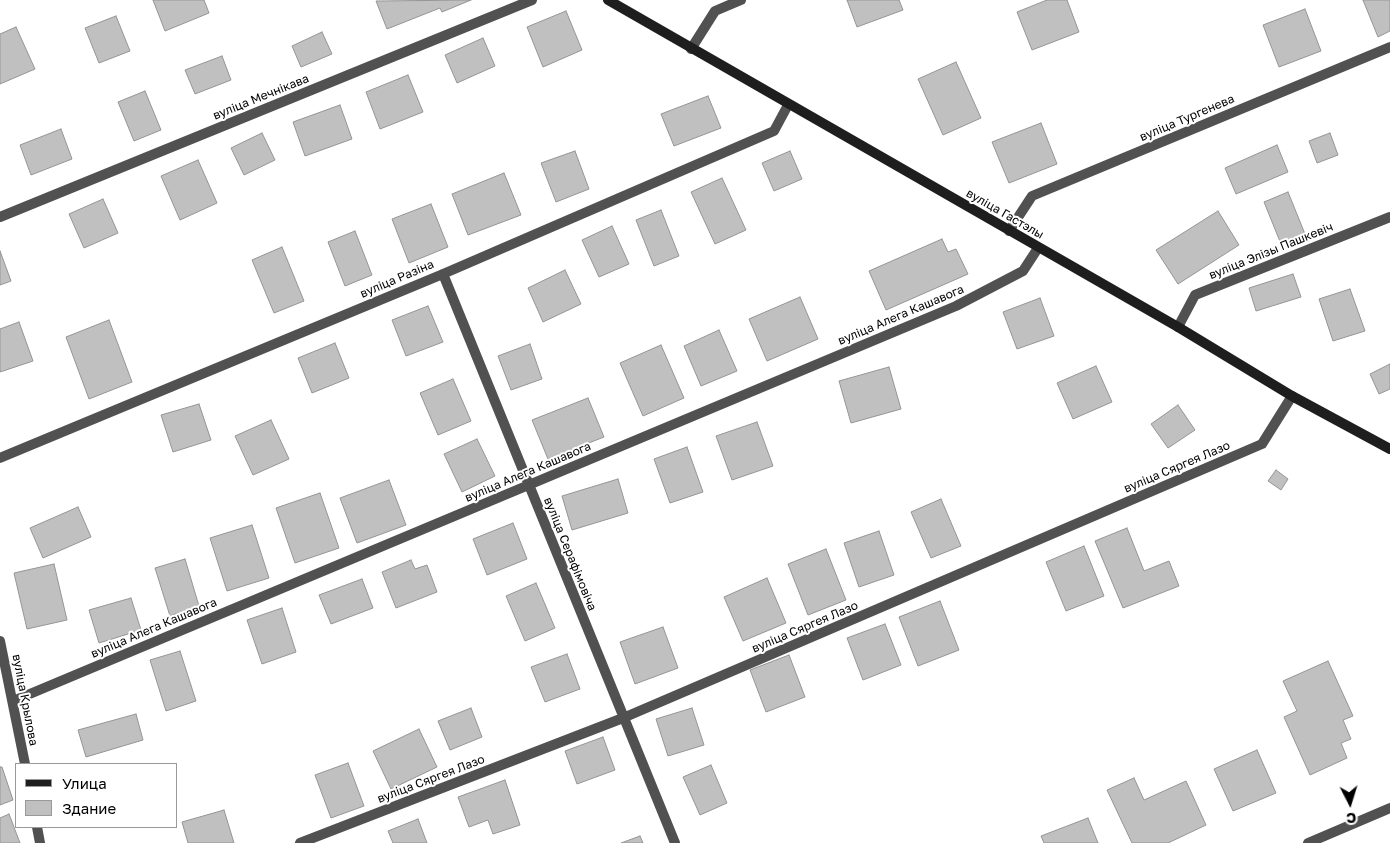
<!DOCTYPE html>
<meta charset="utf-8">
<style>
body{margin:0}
#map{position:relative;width:1390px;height:843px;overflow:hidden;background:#fff;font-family:"Golos Text",sans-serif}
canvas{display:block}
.legend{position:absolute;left:15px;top:763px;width:162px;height:65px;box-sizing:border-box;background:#fff;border:1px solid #999;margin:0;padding:6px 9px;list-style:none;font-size:15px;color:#000}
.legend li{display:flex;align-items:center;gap:10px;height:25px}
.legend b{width:25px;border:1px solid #999}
.north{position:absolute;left:1325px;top:778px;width:50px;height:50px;-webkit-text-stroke:4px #fff;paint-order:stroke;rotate:175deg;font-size:14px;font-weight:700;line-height:20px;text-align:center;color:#000}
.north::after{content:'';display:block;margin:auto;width:18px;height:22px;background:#000;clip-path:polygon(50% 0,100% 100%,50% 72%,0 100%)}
</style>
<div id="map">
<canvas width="1390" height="843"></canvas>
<ul class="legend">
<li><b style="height:6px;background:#1e1e1e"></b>Улица</li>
<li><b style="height:14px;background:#c0c0c0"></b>Здание</li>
</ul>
<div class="north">С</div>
</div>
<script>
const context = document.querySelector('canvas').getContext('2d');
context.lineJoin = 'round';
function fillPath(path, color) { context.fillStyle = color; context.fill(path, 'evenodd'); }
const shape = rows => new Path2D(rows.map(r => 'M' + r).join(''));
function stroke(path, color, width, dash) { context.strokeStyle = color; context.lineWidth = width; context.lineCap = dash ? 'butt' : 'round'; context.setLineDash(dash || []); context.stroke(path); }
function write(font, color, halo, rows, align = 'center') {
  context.font = font + ' "Golos Text",sans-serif'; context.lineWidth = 4; context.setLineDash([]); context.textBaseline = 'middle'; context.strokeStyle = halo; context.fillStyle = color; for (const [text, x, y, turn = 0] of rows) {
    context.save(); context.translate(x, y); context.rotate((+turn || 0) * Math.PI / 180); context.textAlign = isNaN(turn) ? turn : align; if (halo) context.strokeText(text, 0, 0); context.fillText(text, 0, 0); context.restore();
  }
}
const building = shape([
 [153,0,204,0,209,13,165,31,153,0],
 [471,0,442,12,440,8,387,29,376,1,471,0],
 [847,0,899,0,903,10,857,27,847,0],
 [1047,0,1067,0,1079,32,1032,50,1017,12,1047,0],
 [1363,0,1390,0,1390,31,1378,37,1363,0],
 [1305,9,1321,51,1279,67,1263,25,1305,9],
 [566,11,582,50,543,67,527,27,566,11],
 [116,16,130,51,99,63,85,28,116,16],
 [16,27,35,69,0,84,0,34,16,27],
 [322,32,332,54,301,67,292,46,322,32],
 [483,38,495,66,457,83,445,55,483,38],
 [222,56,231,80,195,94,185,70,222,56],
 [956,62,981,118,943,135,918,79,956,62],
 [408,75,423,112,380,129,366,92,408,75],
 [145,91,161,130,134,141,118,102,145,91],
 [708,96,721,128,674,146,661,114,708,96],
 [340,105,352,139,305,156,293,122,340,105],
 [1041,123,1057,164,1009,183,992,142,1041,123],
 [61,129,72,159,31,175,20,145,61,129],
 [262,133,275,160,244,175,231,148,262,133],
 [1330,133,1338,155,1317,163,1309,141,1330,133],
 [1277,145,1288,172,1236,194,1225,168,1277,145],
 [575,151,589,189,556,202,541,163,575,151],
 [790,151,802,179,774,191,762,163,790,151],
 [198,160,217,203,180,220,161,176,198,160],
 [504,173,521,215,468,235,452,194,504,173],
 [722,178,746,230,715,244,691,192,722,178],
 [1288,192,1305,234,1281,244,1264,202,1288,192],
 [103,199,118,233,84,248,69,214,103,199],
 [431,204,448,247,409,263,392,219,431,204],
 [661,210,679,256,654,266,636,220,661,210],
 [1218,211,1239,245,1178,284,1156,250,1218,211],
 [612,226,629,264,599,277,582,240,612,226],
 [355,231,372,275,345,286,328,242,355,231],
 [942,239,948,252,956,249,968,274,886,310,869,271,942,239],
 [282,247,304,301,274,313,252,260,282,247],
 [0,251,11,281,0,285,0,251],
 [565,270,581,304,543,322,528,288,565,270],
 [1293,274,1301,297,1256,311,1249,288,1293,274],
 [1350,289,1365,331,1333,341,1319,299,1350,289],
 [800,297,818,339,767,361,749,319,800,297],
 [1040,298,1054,336,1017,349,1003,312,1040,298],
 [428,306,443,342,406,356,392,320,428,306],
 [109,320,132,382,89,399,66,337,109,320],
 [19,322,33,361,0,372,0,329,19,322],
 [719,330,737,371,701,386,684,346,719,330],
 [335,343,349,378,312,393,298,358,335,343],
 [530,344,542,379,511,390,498,356,530,344],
 [661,345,684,398,643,416,620,363,661,345],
 [1390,364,1390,389,1379,394,1370,374,1390,364],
 [1096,366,1112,402,1073,419,1057,383,1096,366],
 [889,367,901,409,851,423,839,381,889,367],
 [453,379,471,421,438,435,420,393,453,379],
 [588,398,604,437,548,459,532,420,588,398],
 [199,404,211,440,173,452,161,415,199,404],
 [1178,405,1195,430,1168,448,1151,424,1178,405],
 [271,420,289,459,253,475,235,436,271,420],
 [757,422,773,466,732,480,716,436,757,422],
 [477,439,495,476,462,492,444,454,477,439],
 [687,447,703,492,670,503,654,459,687,447],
 [1276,470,1288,479,1281,490,1268,481,1276,470],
 [618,479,628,513,572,530,562,496,618,479],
 [389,480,406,525,357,543,340,498,389,480],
 [320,493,339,548,295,563,276,508,320,493],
 [941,499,961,546,931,558,911,512,941,499],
 [78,507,91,537,43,558,30,528,78,507],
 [513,523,527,559,487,575,473,539,513,523],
 [252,525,269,578,227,591,210,538,252,525],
 [1127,528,1144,571,1169,561,1179,586,1123,608,1095,541,1127,528],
 [879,531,894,575,859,587,844,543,879,531],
 [1084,546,1104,596,1066,611,1046,562,1084,546],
 [826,549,846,600,808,615,788,564,826,549],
 [185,559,199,606,170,616,155,568,185,559],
 [411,560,415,569,427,565,437,592,396,608,382,572,411,560],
 [54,564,67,620,27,629,14,573,54,564],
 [767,578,786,623,743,641,724,597,767,578],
 [362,579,373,608,331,624,319,595,362,579],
 [536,583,555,628,525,641,506,596,536,583],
 [131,598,141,630,99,643,89,610,131,598],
 [940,601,959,650,918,666,899,617,940,601],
 [282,608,296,652,262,664,247,620,282,608],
 [885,624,901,665,863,680,847,638,885,624],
 [663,627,678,668,635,684,620,642,663,627],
 [180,651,196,701,166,711,150,660,180,651],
 [567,654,580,689,545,702,531,667,567,654],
 [789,655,805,697,766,712,750,670,789,655],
 [1328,661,1353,716,1343,720,1351,739,1341,743,1347,758,1310,775,1284,717,1297,711,1283,681,1328,661],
 [471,708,482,737,450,750,438,721,471,708],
 [692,708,704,745,668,756,656,719,692,708],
 [136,714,143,740,86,757,78,730,136,714],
 [419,729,437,767,391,789,373,751,419,729],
 [603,737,615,770,577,784,565,751,603,737],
 [1257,750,1276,793,1233,811,1214,769,1257,750],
 [348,763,364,806,331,818,315,775,348,763],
 [711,765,727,803,700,815,683,777,711,765],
 [0,767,2,767,13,800,0,805,0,767],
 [1134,778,1144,800,1186,781,1206,825,1168,843,1132,843,1107,790,1134,778],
 [505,780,520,825,493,834,488,820,469,827,458,797,505,780],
 [224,810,234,843,188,843,182,822,224,810],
 [9,814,20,843,0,843,0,818,9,814],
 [1088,818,1098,843,1044,843,1041,836,1088,818],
 [418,819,427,843,393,843,388,831,418,819],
 [640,836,643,843,621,843,640,836]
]);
const minor = shape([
 [691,49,715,11,741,0],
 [0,217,532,0],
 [1009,231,1032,196,1390,47],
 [443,274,675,843],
 [1178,327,1195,295,1390,217],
 [0,458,443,274,774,131,788,105],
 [0,641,25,764],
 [13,701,956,306,1023,271,1038,248],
 [37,827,40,843],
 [300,843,623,718,1262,444,1292,396],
 [1308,843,1390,808]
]);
const secondary = shape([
 [608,0,1178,327,1292,396,1390,449]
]);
const streetNames = [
 ["вуліца Мечнікава",261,97,-22],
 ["вуліца Тургенева",1187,118,-23],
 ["вуліца Гастэлы",1005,214,30],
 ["вуліца Элізы Пашкевіч",1271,251,-22],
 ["вуліца Разіна",397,279,-23],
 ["вуліца Алега Кашавога",901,315,-23],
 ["вуліца Сяргея Лазо",1177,467,-23],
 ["вуліца Алега Кашавога",528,472,-23],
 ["вуліца Серафімовіча",570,554,68],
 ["вуліца Сяргея Лазо",805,627,-23],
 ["вуліца Алега Кашавога",154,628,-23],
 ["вуліца Крылова",25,700,79],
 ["вуліца Сяргея Лазо",431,779,-21]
];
fillPath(building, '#c0c0c0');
stroke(building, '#959595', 1);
stroke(minor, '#515151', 10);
stroke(secondary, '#1e1e1e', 10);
write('12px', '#000', '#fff', streetNames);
</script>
